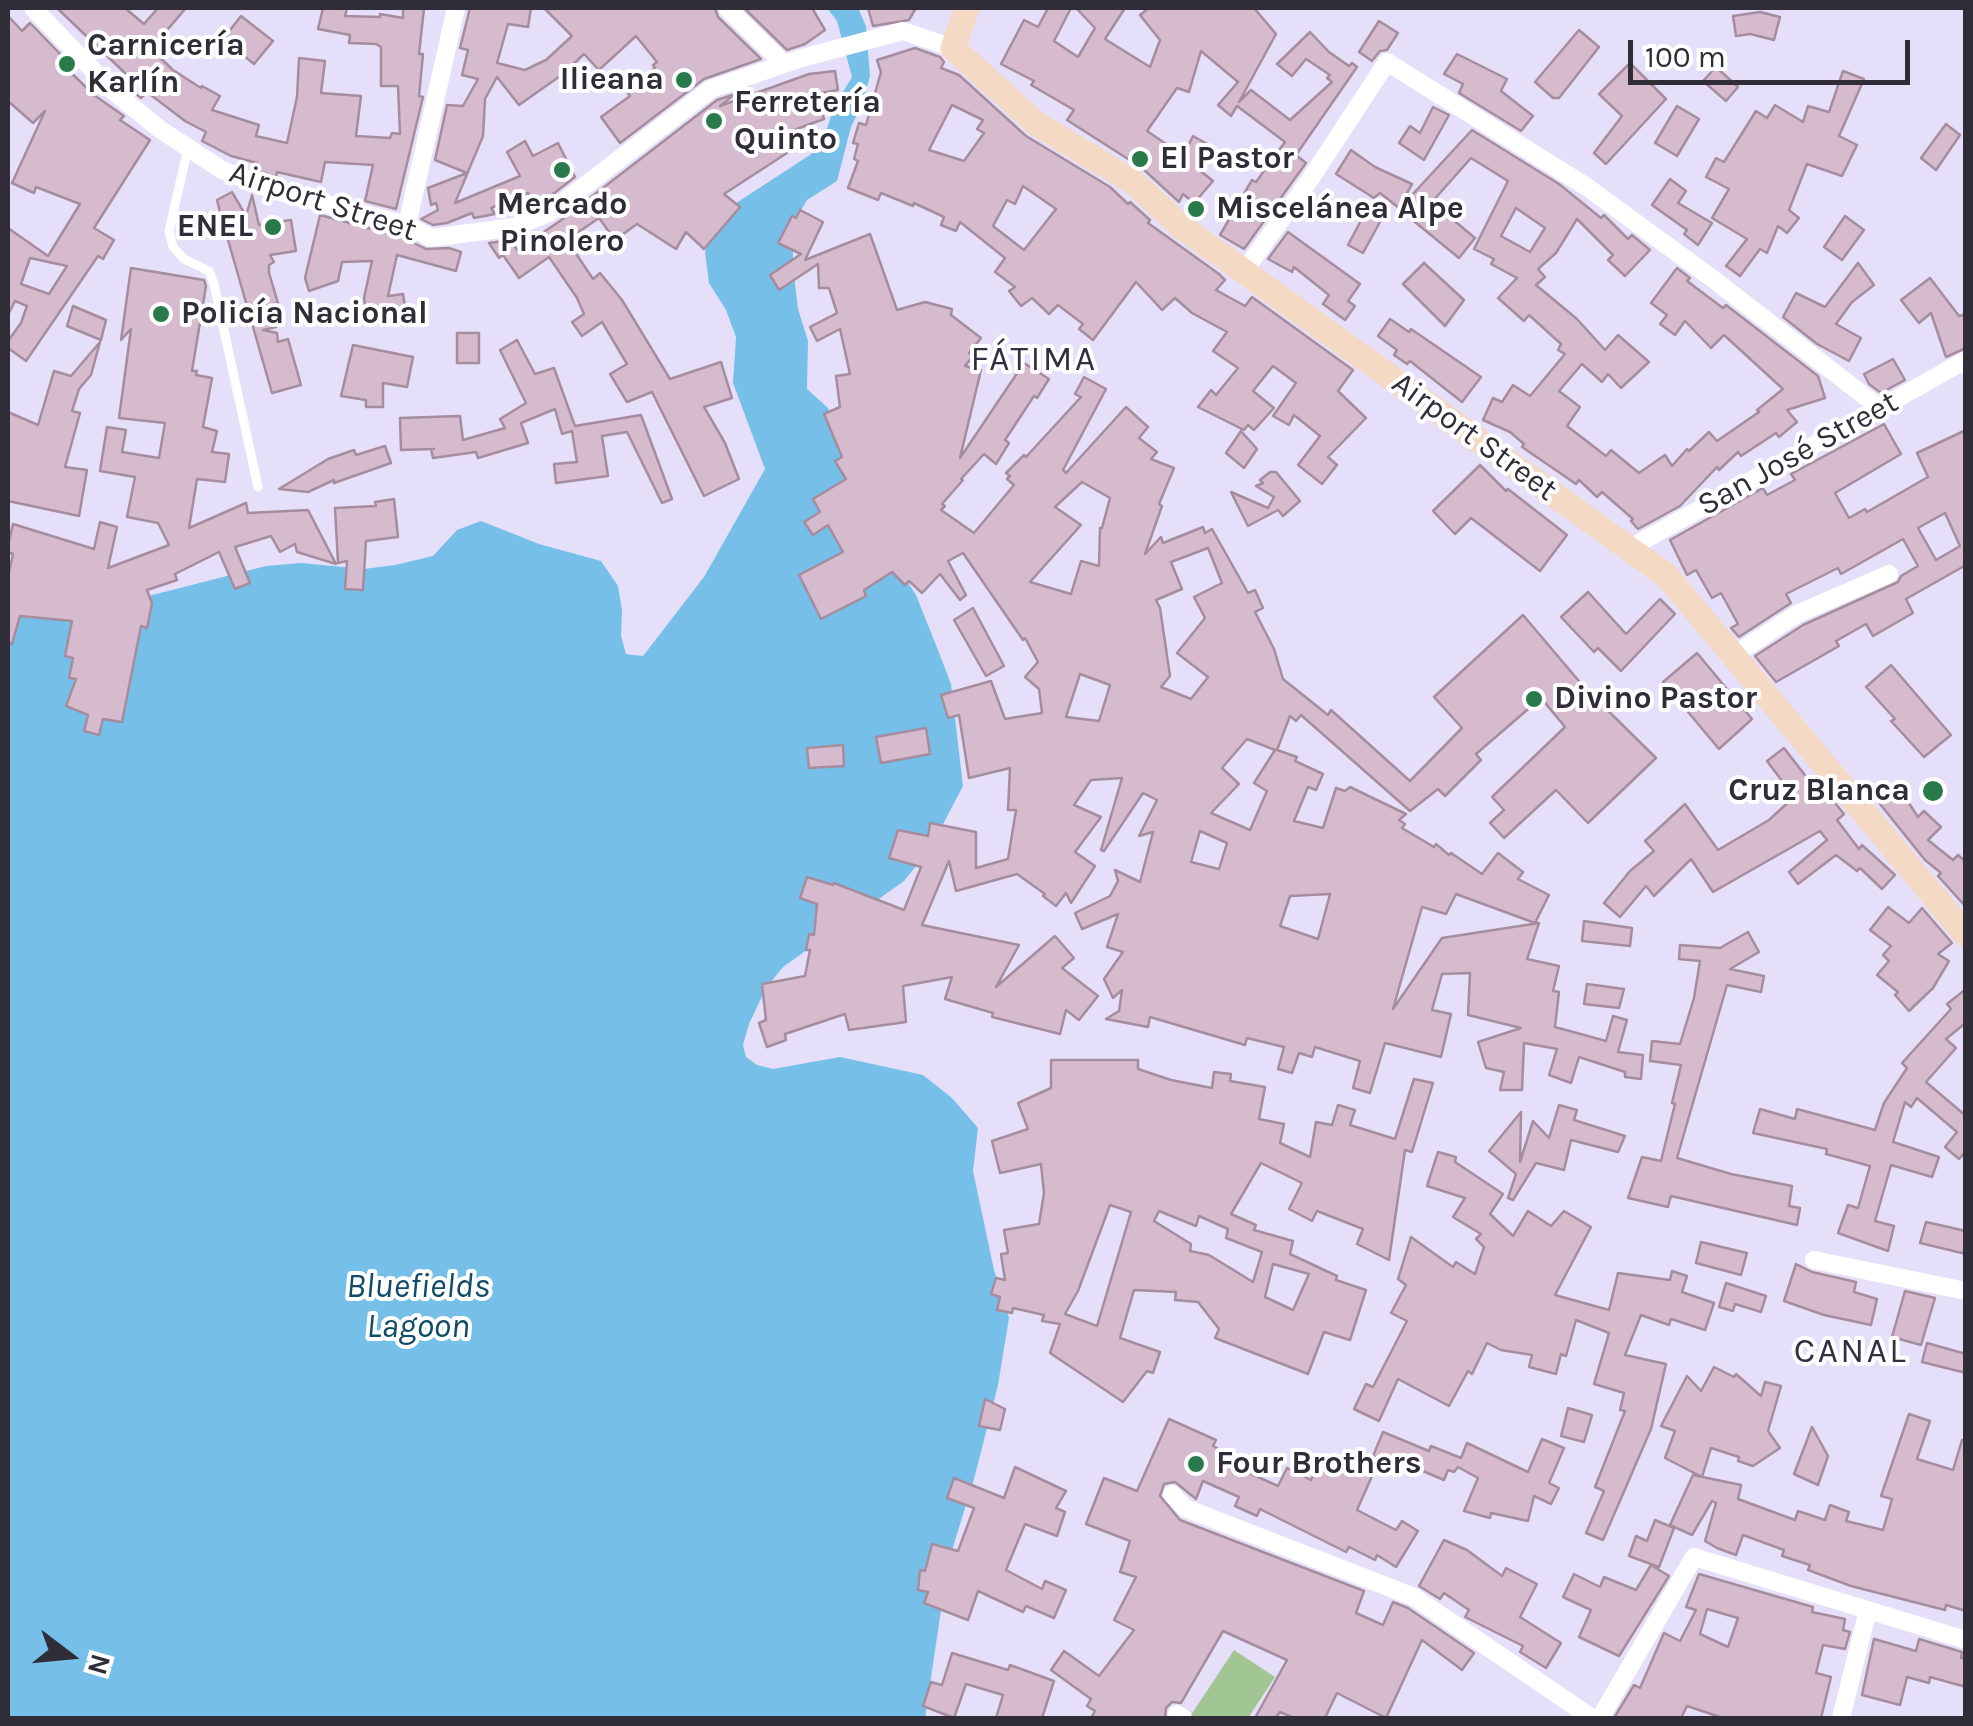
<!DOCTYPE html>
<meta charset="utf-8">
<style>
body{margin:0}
#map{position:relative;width:1973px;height:1726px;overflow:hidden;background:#e6dffa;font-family:Karla,sans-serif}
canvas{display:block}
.frame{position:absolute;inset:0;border:10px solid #302d38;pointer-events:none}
.north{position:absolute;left:20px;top:1606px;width:100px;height:100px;-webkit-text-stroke:8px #fff;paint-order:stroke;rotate:106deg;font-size:28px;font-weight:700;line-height:40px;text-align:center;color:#302d38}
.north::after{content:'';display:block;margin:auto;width:35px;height:45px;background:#302d38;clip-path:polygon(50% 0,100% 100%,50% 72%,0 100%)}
.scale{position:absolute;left:1628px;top:40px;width:282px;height:45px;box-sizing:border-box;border:5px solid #302d38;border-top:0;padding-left:12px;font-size:30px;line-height:35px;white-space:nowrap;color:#302d38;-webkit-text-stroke:8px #fff;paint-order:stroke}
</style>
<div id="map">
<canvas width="1973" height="1726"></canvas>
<div class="frame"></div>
<div class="north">N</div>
<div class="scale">100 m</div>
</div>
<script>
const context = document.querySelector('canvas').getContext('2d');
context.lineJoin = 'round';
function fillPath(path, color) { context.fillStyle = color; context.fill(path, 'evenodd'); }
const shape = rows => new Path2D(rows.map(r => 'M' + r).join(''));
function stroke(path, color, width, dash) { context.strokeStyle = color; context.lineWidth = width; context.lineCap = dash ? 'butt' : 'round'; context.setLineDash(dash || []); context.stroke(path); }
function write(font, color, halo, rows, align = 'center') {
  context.font = font + ' Karla,sans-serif'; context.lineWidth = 8; context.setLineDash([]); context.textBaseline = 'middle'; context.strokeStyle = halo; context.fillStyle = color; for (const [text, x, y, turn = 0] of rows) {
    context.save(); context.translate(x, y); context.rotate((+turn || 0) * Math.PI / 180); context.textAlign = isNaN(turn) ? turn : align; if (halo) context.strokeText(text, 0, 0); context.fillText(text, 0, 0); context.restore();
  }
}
const green = shape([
 [1234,1650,1275,1677,1248,1718,1189,1718]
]);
const water = shape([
 [827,8,858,8,866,26,870,76,863,102,851,127,837,181,807,200,793,224,793,267,798,309,808,341,807,389,828,408,839,438,845,486,916,595,938,650,951,684,963,786,930,849,904,881,783,967,766,988,749,1024,743,1045,746,1057,757,1065,773,1069,840,1057,923,1075,952,1098,978,1128,973,1171,994,1270,1009,1318,998,1385,974,1479,948,1563,925,1718,8,1718,8,610,82,613,266,566,301,563,364,569,395,565,433,556,457,530,481,521,539,544,601,561,618,586,622,610,621,636,626,654,643,656,704,577,765,469,733,383,736,337,726,310,709,283,705,252,713,226,727,209,810,155,823,141,834,107,852,77,837,21]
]);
const building = shape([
 [57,8,125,8,144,24,158,8,186,8,151,49,173,70,201,88,202,86,220,96,212,110,259,125,256,136,287,143,297,97,299,58,325,61,321,93,361,96,356,136,390,138,392,133,400,134,398,86,381,86,381,47,376,44,349,43,350,35,318,29,323,8,347,8,345,16,380,17,380,14,403,18,403,8,424,8,419,54,423,54,419,96,423,97,396,209,365,201,373,165,325,162,321,182,277,172,276,177,256,170,257,163,231,156,202,141,206,132,185,121,147,92,141,98,122,83,128,76,57,8],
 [470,8,531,8,528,27,508,24,497,63,525,70,546,60,572,36,544,8,715,8,718,17,761,59,704,79,620,143,601,117,630,96,625,89,655,68,653,65,657,62,636,36,599,70,584,54,563,74,519,105,497,77,485,99,483,136,455,203,520,176,507,152,525,141,533,156,558,143,575,177,544,201,541,197,534,202,528,193,491,208,495,214,474,218,472,213,447,223,433,225,421,219,438,210,436,203,431,205,428,188,467,173,435,160,447,105,463,106,478,79,462,75,468,50,460,48,470,8],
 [744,8,812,8,825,30,805,44,787,50,744,8],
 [868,8,916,8,909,20,873,26,868,8],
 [1048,8,1071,8,1054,41,1078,57,1095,28,1076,8,1125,8,1105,39,1150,67,1160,40,1140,15,1149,8,1254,8,1276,34,1239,102,1251,90,1290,120,1332,82,1327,78,1330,75,1306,59,1292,76,1277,64,1310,32,1329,52,1349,66,1352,63,1357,67,1296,155,1306,163,1244,249,1220,235,1252,180,1256,182,1285,142,1237,106,1231,116,1218,105,1238,82,1201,51,1189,92,1177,88,1147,131,1172,148,1167,164,1177,152,1183,156,1193,136,1209,145,1197,168,1213,181,1194,203,1183,194,1179,202,1142,168,1067,120,1074,110,1031,85,1034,81,1001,64,1024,20,1038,27,1048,8],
 [1760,12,1780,17,1774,40,1750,34,1736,36,1733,16,1760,12],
 [8,16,22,31,30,23,63,57,60,62,94,95,124,116,120,120,150,140,94,228,114,240,103,259,98,256,26,361,8,348,8,341,21,323,27,306,15,301,8,315,8,228,48,256,80,204,36,187,34,193,12,183,45,111,33,123,8,101,8,16],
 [30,258,67,266,49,294,21,284,30,258],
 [241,16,273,41,254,64,223,39,241,16],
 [1379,21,1398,33,1387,50,1380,51,1372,61,1359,52,1379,21],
 [1579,30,1599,47,1559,98,1553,98,1535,82,1579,30],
 [915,48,940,57,944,62,941,68,959,75,1026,136,1110,187,1128,204,1130,202,1150,220,1148,223,1219,274,1225,280,1216,290,1245,306,1252,297,1353,370,1338,391,1366,418,1328,457,1337,465,1322,484,1298,465,1320,436,1294,415,1289,425,1273,416,1296,383,1273,366,1253,391,1274,408,1254,430,1248,425,1244,430,1198,407,1211,390,1216,395,1238,368,1213,351,1227,332,1192,313,1175,298,1162,310,1136,282,1093,340,1079,329,1083,324,1058,305,1049,314,1032,298,1021,306,1009,291,1015,287,995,272,1005,258,960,222,956,231,941,225,944,217,914,203,913,206,881,193,878,200,848,188,858,161,854,159,858,144,853,143,859,123,866,125,881,72,877,60,915,48],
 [952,105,983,120,977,129,984,133,964,161,929,150,952,105],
 [1023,186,1056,209,1024,250,993,226,1007,200,1015,204,1023,186],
 [1457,54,1507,79,1501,91,1533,116,1521,131,1459,93,1463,84,1444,74,1457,54],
 [1630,63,1666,99,1606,164,1594,153,1622,116,1599,94,1630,63],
 [1716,67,1738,87,1726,101,1703,81,1716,67],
 [835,71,838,90,816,94,824,119,783,134,790,151,724,194,740,207,704,249,686,232,676,249,637,224,615,240,599,218,567,240,593,279,600,273,622,300,670,379,721,362,732,398,704,407,725,443,739,479,704,496,652,392,627,402,610,374,627,364,602,322,582,336,572,322,584,314,577,298,549,257,519,278,503,255,499,258,489,243,511,240,517,250,560,221,717,100,735,94,720,106,809,74,835,71],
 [1843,71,1864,79,1839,136,1857,145,1842,176,1807,164,1789,210,1799,218,1787,233,1778,226,1767,253,1760,249,1740,276,1726,266,1747,239,1712,218,1729,189,1706,177,1716,158,1724,162,1756,111,1767,118,1775,105,1803,122,1808,106,1829,112,1843,71],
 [1677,106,1699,119,1677,156,1655,143,1677,106],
 [1433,107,1449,115,1424,160,1399,143,1410,126,1420,133,1433,107],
 [1946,124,1960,135,1936,170,1921,158,1946,124],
 [1472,130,1559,184,1601,218,1604,215,1628,239,1632,235,1650,250,1625,276,1608,260,1613,255,1577,219,1556,253,1538,269,1545,277,1536,285,1577,319,1605,350,1618,335,1649,362,1621,388,1608,374,1602,382,1582,364,1559,391,1580,407,1567,426,1606,456,1611,450,1639,473,1665,455,1672,466,1687,449,1689,451,1709,432,1717,441,1759,412,1757,410,1783,389,1724,335,1711,348,1685,321,1675,335,1660,324,1667,315,1651,303,1677,268,1690,278,1687,281,1723,308,1726,305,1818,376,1825,398,1787,410,1797,422,1779,437,1776,433,1741,456,1738,452,1719,470,1717,467,1680,506,1638,529,1631,521,1633,519,1602,492,1597,497,1579,480,1576,484,1522,447,1524,444,1510,432,1483,420,1493,398,1502,402,1513,385,1530,396,1565,354,1558,350,1561,344,1529,315,1524,321,1498,298,1517,278,1491,264,1494,259,1474,249,1508,181,1471,158,1432,202,1453,215,1451,218,1475,238,1459,258,1399,209,1472,130],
 [1516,208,1545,228,1530,252,1501,236,1516,208],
 [1351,150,1375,167,1412,184,1399,208,1380,193,1374,198,1336,174,1351,150],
 [1670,179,1686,191,1678,203,1712,223,1698,245,1684,234,1687,230,1652,205,1670,179],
 [232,192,246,216,252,195,259,225,291,220,296,251,270,255,274,262,269,265,269,273,278,303,272,304,276,327,263,330,277,333,278,342,288,339,301,385,272,393,224,226,235,229,220,212,217,200,232,192],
 [1368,207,1381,220,1363,253,1348,245,1368,207],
 [800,210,823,222,805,260,870,234,897,310,925,302,952,309,951,315,981,338,969,353,973,356,965,366,981,370,960,458,1024,363,1049,379,1037,398,1034,396,1005,440,1009,443,996,464,984,454,961,479,963,480,942,504,945,506,941,510,974,533,1014,485,1007,479,1010,476,1006,473,1024,455,1026,457,1081,397,1075,394,1084,377,1106,389,1063,470,1066,473,1126,407,1148,427,1139,438,1157,452,1151,459,1174,468,1159,504,1162,506,1145,554,1161,537,1163,543,1203,527,1205,533,1212,529,1248,593,1255,590,1263,608,1255,612,1274,649,1283,679,1328,715,1331,710,1410,781,1462,728,1434,697,1523,615,1584,687,1656,758,1588,823,1556,790,1504,838,1490,823,1504,810,1492,797,1565,727,1541,698,1476,754,1481,760,1445,796,1438,789,1410,811,1301,715,1296,721,1290,716,1277,750,1297,757,1295,761,1323,774,1316,790,1308,787,1294,821,1323,828,1336,788,1345,791,1350,787,1406,814,1399,820,1405,824,1402,828,1434,847,1436,844,1449,855,1451,853,1482,874,1498,853,1523,872,1518,879,1549,895,1535,923,1456,894,1446,914,1422,907,1393,1009,1442,938,1539,923,1527,959,1559,966,1553,991,1559,992,1555,1027,1606,1041,1613,1016,1627,1020,1618,1052,1643,1055,1641,1079,1625,1077,1625,1072,1579,1057,1571,1083,1549,1075,1557,1049,1524,1043,1522,1090,1500,1090,1504,1072,1486,1068,1478,1042,1521,1028,1468,1015,1470,973,1442,974,1432,1010,1451,1014,1441,1057,1385,1043,1370,1093,1353,1088,1360,1061,1315,1047,1312,1057,1299,1053,1292,1073,1278,1069,1284,1047,1247,1038,1245,1045,1150,1017,1148,1027,1106,1019,1119,1011,1122,990,1113,998,1104,979,1123,952,1107,947,1118,914,1082,929,1075,913,1110,896,1118,881,1115,870,1140,882,1153,832,1139,836,1157,800,1143,793,1104,851,1101,850,1122,778,1091,780,1074,805,1101,817,1075,852,1095,866,1071,903,1066,893,1056,906,1043,896,1045,894,1017,874,956,891,949,861,922,925,1019,945,996,987,1055,936,1074,958,1062,968,1098,996,1079,1020,1066,1010,1060,1034,992,1017,993,1013,945,999,952,977,903,986,906,1022,849,1030,845,1014,785,1034,786,1040,767,1047,759,1023,766,1020,762,984,805,976,810,950,806,950,809,934,814,935,817,904,800,898,807,877,833,885,834,883,904,910,921,867,889,858,898,830,928,836,930,823,976,832,976,868,1008,859,1016,810,1008,810,1010,768,969,778,959,715,948,718,941,695,991,681,1005,719,1042,713,1039,689,1025,677,1038,662,1025,638,1023,640,963,553,948,561,966,595,960,600,940,574,922,593,909,581,905,585,892,572,864,590,866,596,821,619,799,575,843,552,828,525,813,535,804,522,820,512,813,499,846,479,835,461,842,457,824,414,840,407,836,376,850,374,840,329,817,341,810,327,837,313,829,288,819,288,818,264,779,290,770,275,801,254,778,243,792,216,796,218,800,210],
 [1082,482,1110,498,1102,528,1100,528,1099,566,1081,561,1071,594,1030,582,1081,525,1055,507,1082,482],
 [1208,548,1222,583,1194,597,1205,618,1177,653,1208,677,1191,699,1161,687,1170,676,1160,608,1156,600,1182,589,1171,562,1208,548],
 [1080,674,1110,685,1099,721,1066,717,1080,674],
 [1247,739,1275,750,1254,783,1267,791,1250,830,1211,813,1239,784,1222,768,1247,739],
 [1200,831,1227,843,1219,869,1191,862,1200,831],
 [1330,894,1318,939,1280,926,1290,896,1330,894],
 [320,215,402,237,426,249,449,248,461,252,456,271,397,255,388,296,403,294,407,318,368,325,364,298,372,261,342,262,338,281,309,291,305,278,320,215],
 [1845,216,1864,230,1842,260,1824,247,1845,216],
 [1288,232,1360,284,1348,301,1355,306,1345,320,1323,304,1329,295,1294,267,1292,272,1268,259,1288,232],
 [1424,263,1464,300,1445,326,1403,284,1424,263],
 [1858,263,1874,285,1852,302,1836,324,1861,338,1849,361,1817,344,1783,317,1796,293,1825,307,1858,263],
 [131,268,204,280,206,286,192,371,197,371,196,375,212,378,203,427,217,431,212,452,229,454,225,482,197,479,189,528,246,503,248,513,308,510,336,564,297,552,295,544,280,552,271,536,235,547,250,583,235,589,219,552,175,574,177,580,147,590,152,603,147,628,141,626,122,722,103,719,99,735,84,731,88,715,66,706,76,679,69,678,73,658,65,656,72,621,20,616,12,644,8,643,8,577,13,554,8,552,8,546,13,524,94,549,100,522,117,527,108,568,169,545,158,523,127,517,135,477,100,471,107,427,126,430,122,452,159,458,165,423,119,418,131,329,121,340,131,268],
 [1930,278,1959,316,1966,314,1966,348,1946,357,1931,313,1919,323,1901,300,1930,278],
 [73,306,106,320,101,340,67,326,73,306],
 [1390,319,1409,332,1411,329,1481,377,1462,402,1410,361,1407,364,1394,355,1397,350,1378,336,1390,319],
 [457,333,479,333,479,363,457,363,457,333],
 [517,340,535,374,554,368,575,426,641,415,672,499,662,503,627,432,602,436,608,476,556,483,554,464,577,462,572,431,562,434,555,409,521,423,528,443,478,458,476,452,433,458,431,449,434,449,401,450,400,418,460,416,463,440,505,428,500,419,526,403,500,350,517,340],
 [100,342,91,375,79,389,72,411,80,413,65,467,87,470,79,516,8,501,8,412,38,425,54,371,71,376,100,342],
 [353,345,413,357,407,387,383,383,383,407,366,407,366,400,341,396,353,345],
 [1893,359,1905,380,1881,393,1869,384,1864,374,1893,359],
 [1884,424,1901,454,1835,493,1849,518,1865,509,1867,512,1928,477,1917,453,1966,430,1966,565,1906,599,1913,613,1873,636,1866,624,1836,641,1839,646,1776,682,1755,656,1803,625,1898,582,1901,576,1918,566,1903,539,1841,574,1838,568,1786,594,1791,603,1739,637,1731,628,1738,624,1721,593,1712,598,1696,570,1687,575,1670,540,1763,488,1767,495,1795,480,1791,474,1884,424],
 [1945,513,1960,546,1936,560,1918,528,1945,513],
 [1241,431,1257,449,1244,468,1226,453,1241,431],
 [385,446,391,463,334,483,334,480,308,492,279,489,328,459,354,450,356,455,385,446],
 [1480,465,1506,491,1508,489,1567,535,1540,571,1471,518,1455,534,1433,511,1480,465],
 [1270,472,1276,472,1300,501,1283,516,1278,510,1248,526,1231,492,1268,508,1274,497,1256,486,1263,483,1260,480,1270,472],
 [394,499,398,537,366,541,363,590,345,589,347,561,338,563,335,508,376,506,375,502,394,499],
 [1588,592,1626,634,1660,599,1675,614,1621,671,1598,648,1594,652,1561,617,1588,592],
 [973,608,1004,666,986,676,954,620,973,608],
 [1697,653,1752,719,1719,749,1663,682,1697,653],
 [1891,665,1951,735,1924,757,1891,721,1895,719,1866,687,1891,665],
 [926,728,930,754,881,763,876,737,926,728],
 [843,745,844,766,809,768,807,748,843,745],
 [1784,748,1811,783,1816,780,1844,814,1837,820,1859,849,1862,845,1895,875,1882,889,1860,868,1857,871,1836,855,1798,884,1789,872,1827,840,1820,831,1713,892,1691,859,1654,896,1646,886,1620,917,1604,903,1630,871,1654,851,1645,841,1685,804,1718,850,1769,820,1794,797,1767,761,1784,748],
 [1901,791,1918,817,1924,811,1941,827,1928,840,1953,860,1958,855,1966,862,1966,907,1938,876,1941,873,1925,860,1880,804,1901,791],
 [1888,907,1909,923,1922,908,1952,943,1938,954,1949,961,1933,988,1909,1011,1895,995,1898,992,1877,975,1889,961,1883,955,1891,946,1870,930,1888,907],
 [1584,921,1632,928,1630,946,1582,941,1584,921],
 [1748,932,1759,952,1730,969,1764,976,1761,992,1727,985,1677,1158,1731,1174,1792,1186,1789,1206,1800,1208,1797,1225,1671,1196,1668,1207,1628,1198,1642,1157,1661,1161,1675,1104,1672,1103,1681,1065,1650,1061,1652,1041,1680,1044,1694,998,1700,961,1679,959,1680,945,1720,948,1748,932],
 [1587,984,1624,989,1619,1008,1584,1004,1587,984],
 [1966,989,1966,1027,1963,1025,1946,1039,1956,1048,1926,1082,1966,1116,1966,1151,1959,1159,1945,1147,1957,1132,1917,1098,1911,1107,1905,1102,1893,1142,1939,1157,1932,1177,1891,1165,1875,1221,1894,1226,1888,1251,1838,1233,1848,1205,1858,1208,1870,1166,1826,1154,1827,1149,1753,1133,1760,1109,1795,1119,1797,1109,1875,1130,1884,1103,1907,1068,1902,1063,1951,1009,1947,1004,1966,989],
 [1051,1060,1138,1060,1138,1069,1171,1080,1212,1088,1214,1072,1231,1074,1230,1081,1265,1087,1259,1119,1284,1124,1280,1143,1310,1157,1316,1122,1332,1125,1338,1105,1355,1110,1350,1125,1395,1139,1414,1079,1433,1083,1412,1152,1405,1150,1389,1260,1357,1244,1363,1229,1317,1211,1312,1221,1289,1209,1302,1183,1261,1163,1231,1214,1256,1225,1254,1230,1293,1241,1290,1254,1337,1276,1336,1280,1366,1290,1350,1340,1324,1332,1308,1374,1215,1338,1219,1329,1198,1302,1175,1300,1176,1292,1134,1290,1120,1338,1160,1352,1153,1373,1147,1371,1123,1402,1050,1353,1060,1324,1042,1321,1044,1315,1013,1308,1012,1313,997,1310,1000,1297,991,1294,996,1278,1005,1280,1001,1254,1008,1253,1004,1230,1039,1224,1044,1193,1041,1164,1000,1173,992,1141,1028,1129,1018,1103,1051,1088,1051,1060],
 [1110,1205,1131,1212,1097,1326,1065,1314,1078,1291,1110,1205],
 [1159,1211,1196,1226,1199,1216,1228,1229,1226,1238,1262,1252,1253,1282,1209,1255,1190,1251,1191,1244,1154,1221,1159,1211],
 [1273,1264,1309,1274,1293,1310,1265,1297,1273,1264],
 [1559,1105,1577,1110,1574,1120,1625,1136,1618,1152,1571,1140,1564,1170,1536,1163,1513,1200,1508,1198,1516,1174,1489,1151,1521,1112,1520,1162,1533,1121,1549,1138,1559,1105],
 [1438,1152,1456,1157,1455,1162,1503,1194,1490,1214,1513,1236,1528,1211,1551,1226,1564,1211,1591,1227,1555,1295,1609,1310,1618,1273,1670,1280,1672,1271,1687,1276,1682,1292,1714,1303,1705,1330,1671,1319,1669,1325,1641,1315,1625,1355,1666,1364,1651,1429,1603,1540,1586,1533,1604,1491,1595,1487,1625,1411,1620,1410,1624,1393,1594,1384,1609,1333,1576,1320,1566,1356,1561,1354,1556,1374,1529,1367,1532,1355,1501,1350,1487,1343,1472,1374,1468,1371,1449,1406,1398,1379,1379,1421,1354,1409,1366,1384,1373,1387,1407,1321,1391,1313,1406,1285,1398,1279,1411,1237,1453,1267,1456,1262,1475,1274,1484,1247,1476,1239,1481,1234,1453,1217,1465,1198,1427,1186,1438,1152],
 [1926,1222,1966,1231,1966,1254,1920,1243,1926,1222],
 [1701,1242,1747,1253,1741,1275,1696,1263,1701,1242],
 [1796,1264,1812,1272,1856,1282,1854,1292,1877,1299,1871,1325,1824,1315,1784,1301,1796,1264],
 [1726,1283,1766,1296,1761,1312,1735,1304,1733,1311,1719,1307,1726,1283],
 [1905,1291,1935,1298,1921,1345,1892,1337,1905,1291],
 [1927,1343,1966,1354,1966,1373,1922,1362,1927,1343],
 [1714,1367,1734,1377,1736,1374,1761,1396,1765,1382,1781,1386,1768,1431,1780,1448,1753,1466,1738,1461,1739,1457,1711,1448,1702,1477,1665,1458,1675,1431,1661,1426,1687,1376,1701,1391,1714,1367],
 [985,1399,1005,1409,1000,1430,979,1426,985,1399],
 [1568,1408,1592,1415,1584,1442,1561,1436,1568,1408],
 [1909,1414,1930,1421,1917,1459,1953,1470,1962,1440,1966,1441,1966,1611,1946,1605,1945,1610,1851,1586,1808,1570,1810,1565,1782,1556,1784,1550,1743,1535,1736,1555,1717,1548,1705,1541,1716,1503,1712,1501,1692,1535,1670,1525,1693,1475,1741,1485,1738,1499,1795,1520,1798,1511,1825,1520,1830,1505,1849,1512,1846,1521,1883,1530,1892,1499,1881,1496,1909,1414],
 [1169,1419,1216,1440,1213,1446,1217,1448,1216,1451,1243,1463,1240,1469,1278,1486,1287,1468,1311,1480,1323,1454,1350,1467,1354,1458,1376,1467,1357,1510,1396,1530,1402,1521,1418,1531,1396,1567,1377,1555,1375,1560,1349,1547,1346,1552,1260,1509,1257,1516,1235,1506,1239,1497,1203,1481,1196,1499,1175,1482,1164,1484,1160,1496,1180,1520,1364,1591,1356,1613,1383,1625,1393,1602,1408,1608,1474,1653,1462,1670,1422,1640,1386,1718,1337,1693,1325,1718,1294,1718,1280,1712,1275,1718,1255,1718,1287,1660,1223,1631,1181,1703,1172,1702,1166,1708,1165,1718,1091,1718,1095,1711,1087,1706,1091,1699,1051,1670,1064,1651,1099,1676,1134,1630,1114,1620,1136,1577,1120,1572,1130,1541,1086,1524,1104,1478,1137,1491,1169,1419],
 [1812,1427,1828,1456,1818,1485,1794,1474,1812,1427],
 [1383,1432,1429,1451,1431,1446,1461,1458,1467,1443,1528,1472,1542,1439,1564,1448,1549,1483,1559,1488,1551,1504,1534,1496,1528,1521,1491,1513,1490,1518,1464,1511,1478,1478,1458,1467,1454,1472,1448,1470,1444,1480,1397,1460,1395,1465,1373,1456,1383,1432],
 [1015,1467,1066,1491,1056,1508,1065,1512,1057,1536,1025,1524,1006,1570,1042,1589,1045,1581,1066,1590,1054,1618,1026,1606,1023,1612,978,1591,968,1620,924,1603,928,1592,918,1590,920,1570,925,1571,932,1544,958,1551,974,1508,947,1498,954,1478,1004,1498,1015,1467],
 [1655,1520,1674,1528,1659,1567,1629,1556,1636,1536,1647,1541,1655,1520],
 [1444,1540,1467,1550,1502,1576,1506,1568,1537,1584,1520,1617,1561,1643,1546,1668,1520,1652,1523,1646,1465,1617,1469,1610,1444,1593,1440,1599,1419,1586,1444,1540],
 [1651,1565,1669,1576,1619,1656,1579,1637,1591,1610,1563,1597,1574,1574,1600,1587,1604,1577,1636,1590,1651,1565],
 [1699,1574,1813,1607,1812,1612,1845,1619,1843,1630,1850,1632,1845,1649,1823,1645,1816,1673,1831,1677,1821,1718,1723,1718,1687,1706,1681,1718,1614,1718,1634,1685,1640,1688,1664,1633,1680,1641,1696,1610,1686,1607,1699,1574],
 [1707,1609,1738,1618,1728,1647,1700,1634,1707,1609],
 [1874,1639,1916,1651,1919,1639,1962,1652,1961,1658,1966,1659,1966,1687,1930,1677,1929,1683,1907,1677,1900,1705,1862,1695,1874,1639],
 [952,1653,1008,1670,1010,1665,1054,1681,1042,1718,996,1718,1003,1695,966,1684,954,1718,923,1706,931,1682,942,1685,952,1653]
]);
const lane = shape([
 [188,148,169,231,173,247,184,259,209,271,214,284,258,487]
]);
const street = shape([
 [33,8,114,92,161,130,222,170,276,191,407,225,431,238,514,227,549,213,711,89,802,58,903,31,953,48],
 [727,8,784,64],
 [407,225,456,8],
 [1244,271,1309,181,1387,62,1587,187,1713,279,1880,408],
 [1630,548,1966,360],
 [1734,655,1797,614,1889,574],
 [1814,1260,1966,1291],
 [1172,1494,1185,1508,1414,1597,1592,1718],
 [1177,1714,1183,1718],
 [1600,1718,1694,1557,1966,1640],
 [1841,1718,1868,1610]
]);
const secondary = shape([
 [967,8,953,48,1037,124,1133,182,1182,227,1667,576,1966,935]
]);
const markers = [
 [67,64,10,"#287a4b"],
 [684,80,10,"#287a4b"],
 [714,121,10,"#287a4b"],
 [1140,159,10,"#287a4b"],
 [562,170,10,"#287a4b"],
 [1196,209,10,"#287a4b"],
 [273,227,10,"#287a4b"],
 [161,314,10,"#287a4b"],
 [1534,699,10,"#287a4b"],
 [1933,791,12,"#287a4b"],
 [1196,1464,10,"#287a4b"]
];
const poiNames = [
 ["Carnicería",87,46],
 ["Karlín",87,83],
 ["Ilieana",664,80,"right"],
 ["Ferretería",734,103],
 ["Quinto",734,140],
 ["El Pastor",1160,159],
 ["Mercado",562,205,"center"],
 ["Pinolero",562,242,"center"],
 ["Miscelánea Alpe",1216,209],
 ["ENEL",253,227,"right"],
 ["Policía Nacional",181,314],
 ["Divino Pastor",1554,699],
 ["Cruz Blanca",1910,791,"right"],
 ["Four Brothers",1216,1464]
];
const streetNames = [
 ["Airport Street",323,202,18],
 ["Airport Street",1474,437,36],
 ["San José Street",1798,454,-29]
];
const neighbourhoodNames = [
 ["FÁTIMA",1034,360],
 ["CANAL",1851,1352]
];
const waterNames = [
 ["Bluefields",418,1287],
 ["Lagoon",418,1327]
];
fillPath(green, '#a1c693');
fillPath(water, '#75bfe9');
fillPath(building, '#d5bbcd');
stroke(building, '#a58d9e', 2.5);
stroke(lane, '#fff', 9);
stroke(street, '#fff', 18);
stroke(secondary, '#f4d9c4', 25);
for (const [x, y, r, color] of markers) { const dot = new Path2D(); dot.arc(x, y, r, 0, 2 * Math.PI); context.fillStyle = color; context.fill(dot); stroke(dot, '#fff', 4); }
write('bold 32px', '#302d38', '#fff', poiNames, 'left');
write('32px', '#302d38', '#fff', streetNames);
context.letterSpacing = '2.5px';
write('35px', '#352e43', '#fff', neighbourhoodNames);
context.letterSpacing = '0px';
write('italic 35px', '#104b68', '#fff', waterNames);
</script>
